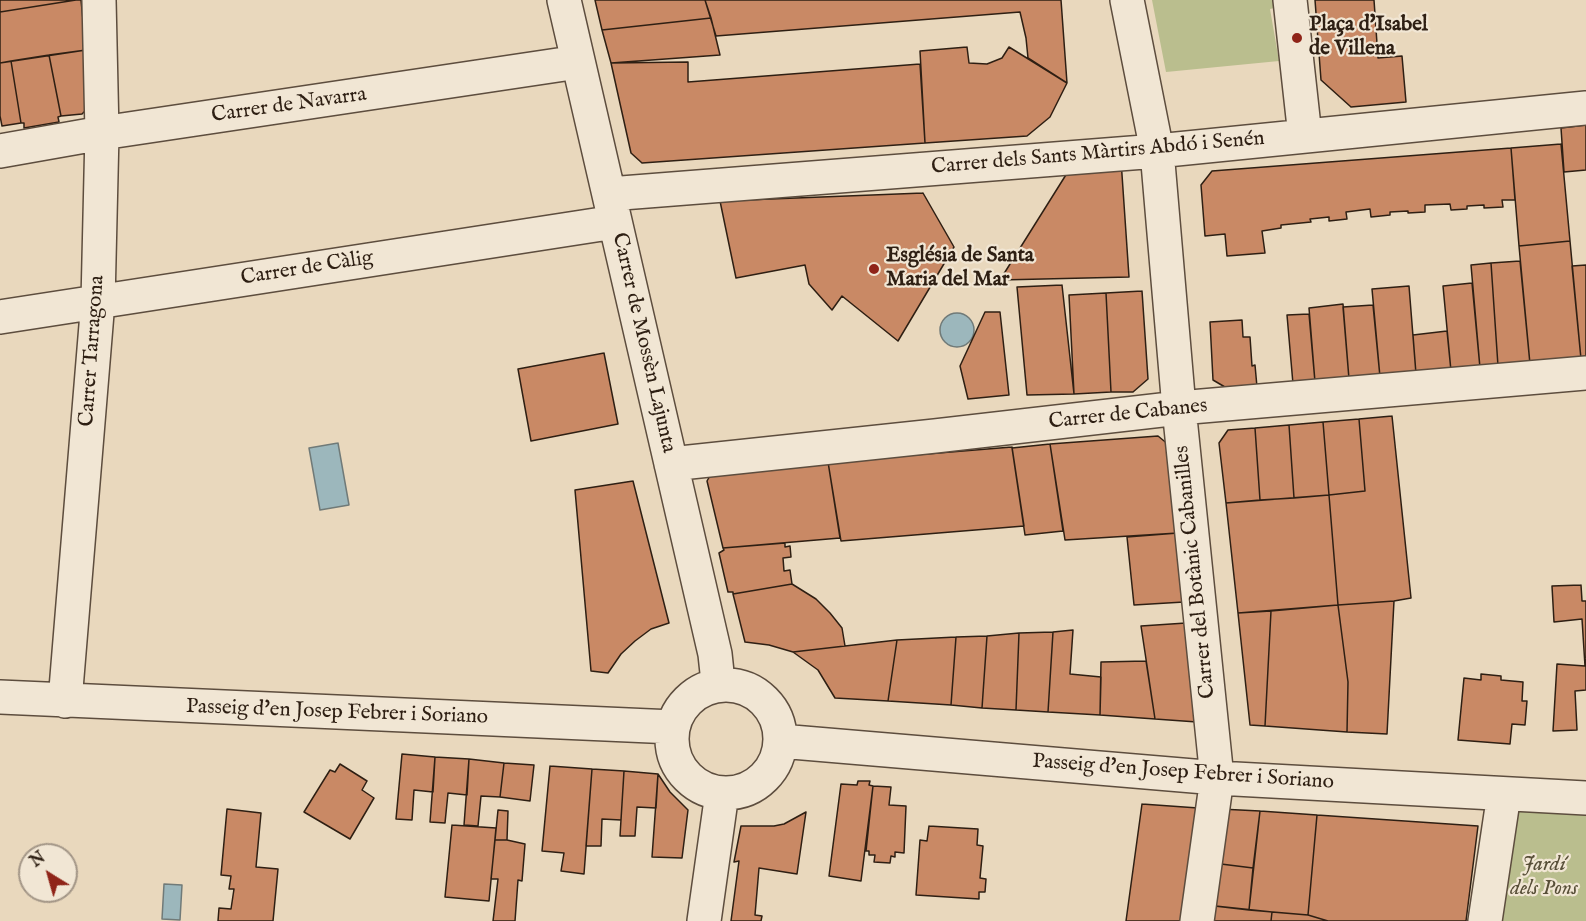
<!DOCTYPE html>
<meta charset="utf-8">
<style>
body{margin:0}
#map{position:relative;width:1586px;height:921px;overflow:hidden;background:#e9d8bd;font-family:"IM FELL English",serif}
canvas{display:block}
.north{position:absolute;left:18px;top:843px;width:60px;height:60px;box-sizing:border-box;background:#f1e6d4;border:2px solid #a39687;border-radius:50%;rotate:323deg;font-size:16px;font-weight:700;line-height:24px;text-align:center;color:#2e1f13}
.north::after{content:'';display:block;margin:auto;width:21px;height:27px;background:#8f2418;clip-path:polygon(50% 0,100% 100%,50% 72%,0 100%)}
</style>
<div id="map">
<canvas width="1586" height="921"></canvas>
<div class="north">N</div>
</div>
<script>
const context = document.querySelector('canvas').getContext('2d');
context.lineJoin = 'round';
function fillPath(path, color) { context.fillStyle = color; context.fill(path, 'evenodd'); }
const shape = rows => new Path2D(rows.map(r => 'M' + r).join(''));
function stroke(path, color, width, dash) { context.strokeStyle = color; context.lineWidth = width; context.lineCap = dash ? 'butt' : 'round'; context.setLineDash(dash || []); context.stroke(path); }
function write(font, color, halo, rows, align = 'center') {
  context.font = font + ' "IM FELL English",serif'; context.lineWidth = 4.5; context.setLineDash([]); context.textBaseline = 'middle'; context.strokeStyle = halo; context.fillStyle = color; for (const [text, x, y, turn = 0] of rows) {
    context.save(); context.translate(x, y); context.rotate((+turn || 0) * Math.PI / 180); context.textAlign = isNaN(turn) ? turn : align; if (halo) context.strokeText(text, 0, 0); context.fillText(text, 0, 0); context.restore();
  }
}
const green = shape([
 [1152,0,1278,0,1279,7,1270,9,1279,61,1166,72],
 [1511,803,1586,808,1586,921,1496,921]
]);
const water = shape([
 '940 330a17 17 0 1 1 34 0a17 17 0 1 1-34 0Z',
 [338,443,349,505,320,510,309,448,338,443],
 [164,884,182,885,180,920,162,919,164,884]
]);
const building = shape([
 [0,0,76,0,0,12,0,0],
 [76,0,81,0,86,50,0,63,0,12,76,0],
 [595,0,705,0,711,18,602,30,595,0],
 [705,0,1061,0,1067,83,1028,58,1026,38,1020,12,716,36,705,0],
 [1315,0,1374,0,1378,58,1402,56,1406,102,1351,107,1321,80,1315,0],
 [711,18,720,55,611,63,602,30,711,18],
 [967,47,969,63,987,64,1002,58,1009,47,1067,83,1050,117,1027,136,925,143,920,51,967,47],
 [86,50,90,106,82,114,61,116,49,55,86,50],
 [49,55,61,116,58,117,59,122,24,128,24,123,21,123,11,61,49,55],
 [11,61,21,123,2,126,0,116,0,63,11,61],
 [688,62,688,82,920,64,925,143,642,163,631,153,611,63,688,62],
 [1586,125,1586,170,1564,172,1561,128,1586,125],
 [1561,144,1570,241,1519,246,1511,148,1561,144],
 [1511,148,1515,200,1502,200,1503,207,1484,208,1484,205,1467,206,1467,209,1451,210,1450,204,1425,205,1425,212,1408,213,1408,211,1390,212,1390,215,1371,217,1370,209,1346,212,1347,219,1329,221,1329,217,1310,219,1311,222,1281,225,1281,228,1262,231,1265,253,1227,256,1225,234,1205,236,1201,185,1212,171,1511,148],
 [1121,160,1129,277,1000,280,1074,162,1121,160],
 [923,193,954,247,898,341,842,296,832,310,809,284,805,265,736,278,720,201,923,193],
 [1570,241,1581,359,1530,364,1519,246,1570,241],
 [1520,261,1530,364,1498,366,1491,263,1520,261],
 [1491,263,1498,366,1480,368,1471,265,1491,263],
 [1586,265,1586,359,1581,359,1572,266,1586,265],
 [1472,283,1480,368,1451,371,1443,286,1472,283],
 [1062,285,1074,394,1027,395,1017,287,1062,285],
 [1409,286,1416,374,1380,377,1372,289,1409,286],
 [1142,291,1148,379,1133,392,1111,392,1106,293,1142,291],
 [1106,293,1111,392,1074,394,1069,295,1106,293],
 [1343,304,1349,379,1315,382,1309,308,1343,304],
 [1373,305,1380,377,1349,379,1343,307,1373,305],
 [985,312,1000,312,1009,395,968,399,960,366,985,312],
 [1309,314,1315,382,1293,384,1287,315,1309,314],
 [1242,320,1243,337,1250,337,1252,366,1255,365,1257,387,1230,390,1213,380,1210,322,1242,320],
 [1447,331,1451,371,1416,374,1413,335,1447,331],
 [604,353,618,424,531,441,518,369,604,353],
 [1392,416,1411,598,1394,601,1338,605,1329,495,1365,491,1359,419,1392,416],
 [1359,419,1365,491,1329,495,1323,422,1359,419],
 [1323,422,1329,495,1294,498,1289,425,1323,422],
 [1289,425,1294,498,1260,500,1255,428,1289,425],
 [1255,428,1260,500,1226,503,1219,443,1228,430,1255,428],
 [1158,436,1169,445,1178,533,1065,540,1050,444,1158,436],
 [1050,444,1063,531,1025,535,1012,448,1050,444],
 [1012,447,1024,526,841,541,828,462,1012,447],
 [828,462,840,538,723,548,707,481,711,474,828,462],
 [633,481,669,623,651,629,635,641,621,654,608,673,591,671,575,490,633,481],
 [1329,495,1338,605,1238,613,1226,503,1329,495],
 [1178,533,1184,602,1134,605,1127,537,1178,533],
 [785,543,785,547,790,546,791,557,783,558,784,571,790,570,792,584,733,594,733,592,728,592,719,553,724,550,723,548,785,543],
 [792,584,816,599,830,613,842,628,845,646,793,652,769,645,745,642,733,594,792,584],
 [1581,585,1582,601,1586,601,1586,690,1575,691,1577,730,1553,731,1557,664,1585,666,1582,619,1554,622,1552,586,1581,585],
 [1394,601,1387,734,1347,732,1348,682,1338,605,1394,601],
 [1338,605,1348,682,1347,732,1265,726,1271,611,1338,605],
 [1271,611,1265,726,1250,725,1238,613,1271,611],
 [1186,623,1197,722,1155,719,1141,626,1186,623],
 [1073,630,1070,674,1101,677,1100,715,1048,712,1053,632,1073,630],
 [1053,632,1048,712,1016,710,1019,633,1053,632],
 [1019,633,1016,710,982,708,987,636,1019,633],
 [987,636,982,708,951,705,956,637,987,636],
 [956,637,951,705,888,701,897,640,956,637],
 [897,640,888,701,835,698,818,670,793,652,897,640],
 [1146,661,1155,719,1100,715,1101,662,1146,661],
 [1481,674,1501,676,1501,680,1523,682,1522,701,1527,701,1525,725,1512,724,1510,744,1458,740,1464,678,1481,680,1481,674],
 [402,754,435,757,433,792,414,790,412,820,396,819,402,754],
 [435,757,469,759,467,795,448,793,445,823,430,822,435,757],
 [469,759,504,763,500,797,481,796,478,826,464,825,469,759],
 [504,763,534,765,530,801,500,797,504,763],
 [340,764,367,781,362,790,374,798,350,839,304,812,330,770,335,772,340,764],
 [550,766,592,769,584,874,561,871,564,853,542,851,550,766],
 [592,769,624,771,621,820,602,819,601,846,586,846,592,769],
 [624,771,658,774,656,808,637,807,635,836,620,836,624,771],
 [658,774,670,792,688,810,682,858,652,857,658,774],
 [858,781,870,781,869,785,873,786,861,881,829,876,841,784,857,785,858,781],
 [873,786,891,787,889,805,906,806,904,853,895,852,895,857,891,856,890,863,874,862,875,855,869,855,869,851,866,851,873,786],
 [1142,804,1198,808,1184,921,1126,921,1142,804],
 [227,809,261,813,256,867,278,869,273,921,218,921,219,908,231,909,234,889,229,889,231,876,221,875,227,809],
 [1220,809,1260,811,1253,868,1213,863,1220,809],
 [498,810,508,811,507,840,495,840,498,810],
 [1260,811,1317,815,1308,915,1249,910,1260,811],
 [806,812,797,874,759,868,755,915,762,916,761,921,731,921,739,861,734,862,741,826,774,826,784,824,806,812],
 [1317,815,1478,826,1466,921,1328,921,1308,915,1317,815],
 [452,825,496,828,489,901,445,897,452,825],
 [929,826,978,829,977,845,983,846,980,878,986,879,985,892,979,892,979,899,916,895,920,840,927,841,929,826],
 [495,840,507,840,525,844,522,881,518,880,515,921,493,921,498,879,491,879,495,840],
 [1213,863,1253,868,1249,910,1206,905,1213,863],
 [1206,905,1272,912,1271,921,1204,921,1206,905],
 [1272,912,1308,915,1328,921,1271,921,1272,912]
]);
const minor = shape([
 [564,0,715,654,718,682,715,686],
 [1127,0,1157,151,1179,408,1217,778,1197,921],
 [1290,0,1305,136],
 [0,151,102,133,578,62],
 [609,194,1157,151,1586,108],
 [0,317,615,222],
 [671,464,935,436,1179,408,1586,373],
 '672 739a54 54 0 1 1 108 0a54 54 0 1 1-108 0Z',
 [0,697,673,727],
 [65,701,98,301,102,133,99,0],
 [780,741,1217,778,1586,798],
 [704,921,722,793],
 [1485,921,1504,794]
]);
const markers = [
 [1297,38,6,"#8f2418"],
 [874,269,6,"#8f2418"]
];
const poiNames = [
 ["Plaça d'Isabel",1309,26],
 ["de Villena",1309,50],
 ["Església de Santa",886,257],
 ["Maria del Mar",886,281]
];
const streetNames = [
 ["Carrer de Navarra",289,106,-8],
 ["Carrer dels Sants Màrtirs Abdó i Senén",1098,154,-5],
 ["Carrer de Càlig",307,269,-9],
 ["Carrer de Mossèn Lajunta",643,343,77],
 ["Carrer Tarragona",93,351,-86],
 ["Carrer de Cabanes",1128,415,-6],
 ["Carrer del Botànic Cabanilles",1196,572,-96],
 ["Passeig d'en Josep Febrer i Soriano",337,713,2],
 ["Passeig d'en Josep Febrer i Soriano",1183,773,4]
];
const parkNames = [
 ["Jardí",1544,866],
 ["dels Pons",1544,890]
];
fillPath(green, '#babe8e');
fillPath(water, '#9cb7bc');
stroke(water, '#707a78', 1.5);
fillPath(building, '#c98965');
stroke(building, '#2e1f13', 1.5);
stroke(minor, '#5d4d3e', 36);
stroke(minor, '#f1e6d4', 33);
for (const [x, y, r, color] of markers) { const dot = new Path2D(); dot.arc(x, y, r, 0, 2 * Math.PI); context.fillStyle = color; context.fill(dot); stroke(dot, '#f1e6d4', 2); }
write('bold 21px', '#2e1f13', '#f1e6d4', poiNames, 'left');
write('21px', '#2e1f13', '#f1e6d4', streetNames);
write('italic 21px', '#584f38', '#f1e6d4', parkNames);
</script>
